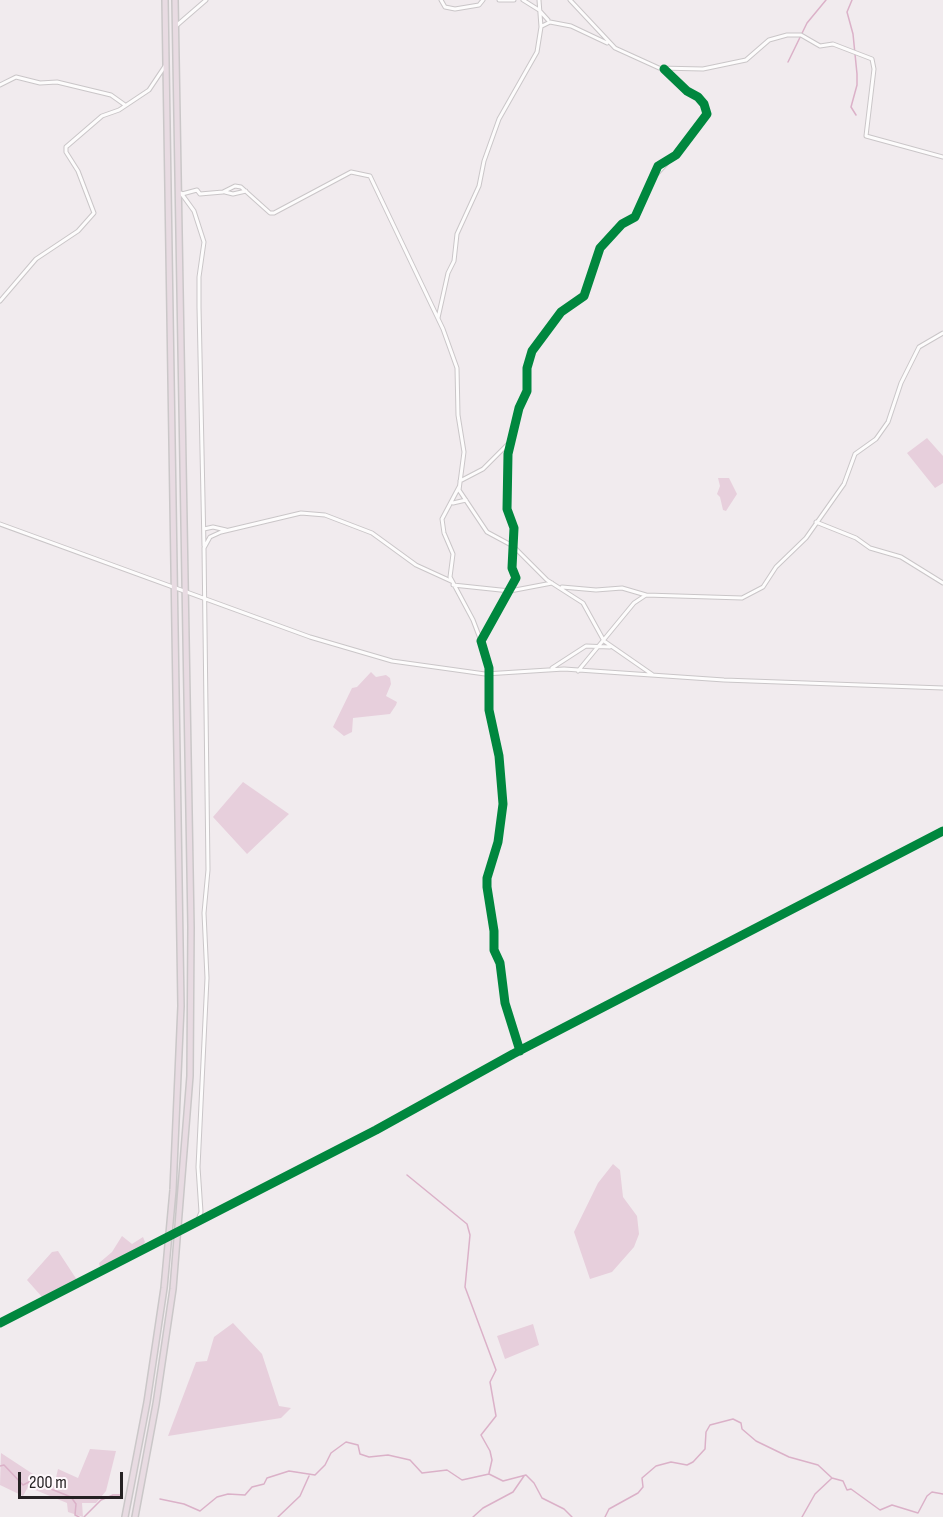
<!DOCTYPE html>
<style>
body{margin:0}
#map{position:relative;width:943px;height:1517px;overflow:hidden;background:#f1ebee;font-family:"Sofia Sans Condensed",sans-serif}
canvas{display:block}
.scale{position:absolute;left:18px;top:1472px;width:105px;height:27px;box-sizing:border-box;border:3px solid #252123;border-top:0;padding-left:8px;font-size:18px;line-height:21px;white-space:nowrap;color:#252123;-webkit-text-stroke:4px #fef8fb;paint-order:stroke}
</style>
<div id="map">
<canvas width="943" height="1517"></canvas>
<div class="scale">200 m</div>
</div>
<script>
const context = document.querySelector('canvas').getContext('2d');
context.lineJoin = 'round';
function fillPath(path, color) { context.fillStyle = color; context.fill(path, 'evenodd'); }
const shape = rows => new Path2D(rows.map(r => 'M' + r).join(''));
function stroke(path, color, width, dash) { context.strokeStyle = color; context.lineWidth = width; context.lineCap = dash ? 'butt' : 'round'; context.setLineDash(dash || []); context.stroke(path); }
const green = shape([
 [927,438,943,456,943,483,935,488,907,453],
 [718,478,729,478,737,494,726,511,723,510,720,497,717,494,720,486],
 [371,672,376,677,386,675,390,678,391,684,386,696,397,702,396,705,390,714,353,718,352,732,344,736,333,727,352,688,357,687],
 [243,782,289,814,247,854,213,817],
 [613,1164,620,1170,623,1197,637,1216,639,1234,634,1247,612,1272,590,1279,574,1232,598,1183],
 [122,1236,132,1244,143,1237,145,1242,141,1248,103,1268,100,1267,99,1263,112,1252],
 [58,1251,77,1280,42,1297,27,1280,52,1252],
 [233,1323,262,1354,279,1406,291,1408,281,1418,168,1436,196,1362,207,1361,214,1337],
 [533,1324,539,1345,505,1359,497,1336],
 [90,1449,116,1451,106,1491,96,1503,82,1503,83,1517,68,1512,67,1503,28,1487,23,1496,0,1485,1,1453,36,1476,43,1476,51,1485,61,1487,55,1482,58,1469,78,1478]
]);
const stream = shape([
 [852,0,847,12,853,34,857,74,857,85,851,107,856,115],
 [788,62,807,23,826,0],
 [407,1175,467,1224,470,1235,465,1287,496,1370,490,1382,496,1416,481,1435,490,1451,492,1460,489,1473],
 [0,1466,4,1465,23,1485,31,1481,71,1497,76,1504,75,1515,79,1517],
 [160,1499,184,1504,200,1511,217,1497,228,1494,245,1495,252,1487,264,1484,267,1478,289,1471,315,1475,325,1465,331,1453,346,1442,358,1445,360,1454,369,1457,388,1455,410,1460,422,1473,447,1470,462,1480,489,1474,503,1481,526,1475,534,1483,542,1498,564,1509,572,1517],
 [84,1517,101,1500,113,1495,122,1495],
 [278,1517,300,1496,309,1476],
 [473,1517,483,1508,513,1492,524,1476],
 [605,1517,609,1509,638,1493,643,1487,642,1478,656,1466,671,1462,687,1465,693,1462,705,1449,706,1432,710,1425,733,1419,741,1423,742,1429,756,1441,789,1457,818,1465,832,1478,843,1481,847,1490,851,1489,880,1510,892,1505,918,1513,927,1496,932,1492,943,1494],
 [802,1517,815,1494,832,1478]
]);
const street = shape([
 [441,0,445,7,455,9,479,5,483,0],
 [499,0,514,0],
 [523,0,539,10,548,20],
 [570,0,615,48,659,68,703,69,746,60,769,40,787,35,801,35,820,46,833,44,872,59,874,69,866,136,943,157],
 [176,26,206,0],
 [542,26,550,22,571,26,607,43],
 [0,85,16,77,40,83,57,82,111,95,125,105],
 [653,178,667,163],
 [225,192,233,194,246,191],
 [181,193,194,211,204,242,199,277,199,307,204,546],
 [182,194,197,190,200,194,223,192,235,186,241,187,270,213,274,213,351,172,370,176,443,329,457,368,458,415,464,452,459,490,487,532,513,546,547,580,583,603,604,641,653,675],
 [0,301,36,259,78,231,94,213,78,171,66,152,66,147,102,116,119,110,149,90,165,66],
 [438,318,448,273,454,261,457,234,479,186,484,161,499,119,537,52,541,27,539,0],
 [460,481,483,469,511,441],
 [459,487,442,519,444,533,453,554,450,577,473,620,481,641],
 [453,503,466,500],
 [816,522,856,538,870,548,901,557,943,583],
 [0,524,310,637,392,661,485,674,564,669,724,680,943,688],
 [204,529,213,527,226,530],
 [453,585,510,591,552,583],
 [562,587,596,590,622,588,646,595],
 [552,668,586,646,610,647],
 [578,671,634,603,646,595,742,598,763,587,776,567,806,538,844,484,855,454,876,439,888,422,901,383,919,347,943,333],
 [520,1051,505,1003,500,963,494,950,494,931,487,887,487,878,498,842,503,804,499,756,489,710,489,668,481,641,516,578,512,568,514,528,507,509,508,454,519,408,527,391,527,368,532,351,561,312,584,296,600,248,622,224,635,217,658,166,676,155,707,114,704,104,698,97,687,91,664,69],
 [197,1222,201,1212,198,1167,207,978,204,913,208,870,204,548,210,537,221,532,301,513,325,515,372,533,416,565,451,581]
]);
const secondary = shape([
 [0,1323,376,1130,513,1054,943,831]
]);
const highway = shape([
 [125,1517,147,1402,164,1288,173,1190,181,1006,165,0],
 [135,1517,156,1404,173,1289,190,1076,191,927,175,0]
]);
const cycleway = shape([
 [520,1051,505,1003,500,963,494,950,494,931,487,887,487,878,498,842,503,804,499,756,489,710,489,668,481,641,516,578,512,568,514,528,507,509,508,454,519,408,527,391,527,368,532,351,561,312,584,296,600,248,622,224,635,217,658,166,676,155,707,114,704,104,698,97,687,91,664,69],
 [0,1323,376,1130,513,1054,943,831]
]);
fillPath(green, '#e7cfdc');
stroke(stream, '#dbb1c8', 1.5);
stroke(street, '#cac6c8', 5);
stroke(secondary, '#cac6c8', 6);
stroke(highway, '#cac7c8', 8);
stroke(street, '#fdfcfc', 3);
stroke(secondary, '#f6f3f5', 4);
stroke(highway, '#e8dbe2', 5);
stroke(cycleway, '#00873e', 9);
</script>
